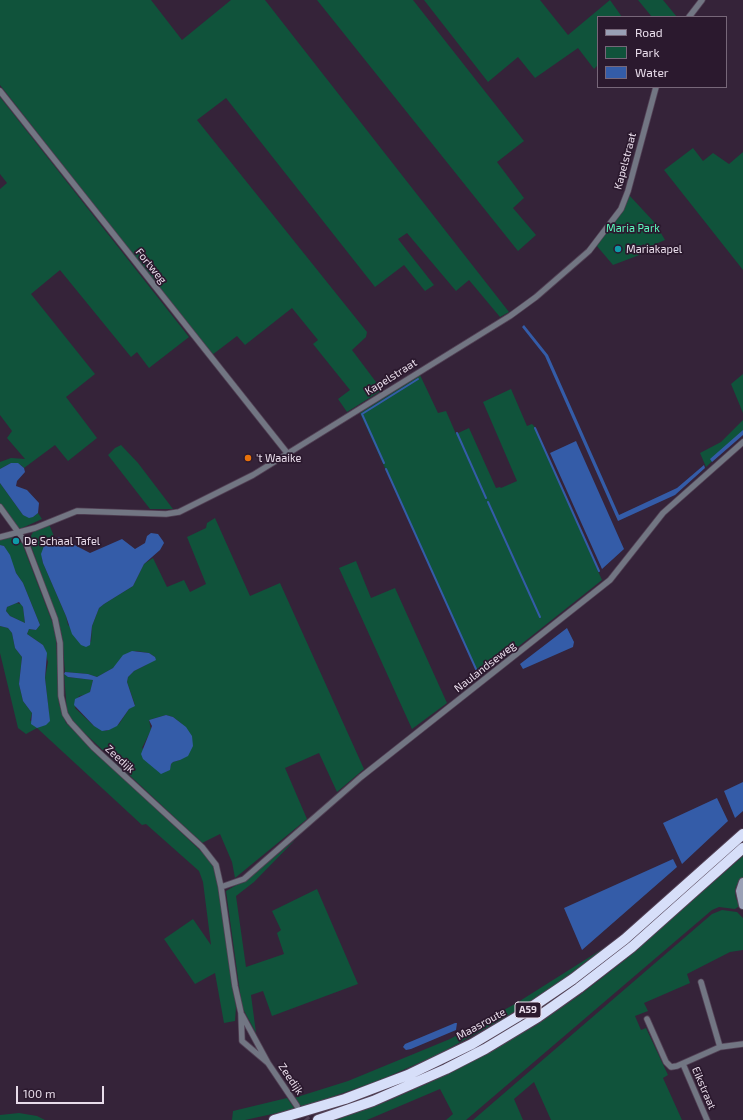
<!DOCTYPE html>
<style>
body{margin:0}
#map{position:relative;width:743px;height:1120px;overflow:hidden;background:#352339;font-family:"Exo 2",sans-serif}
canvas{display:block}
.legend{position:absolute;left:597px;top:16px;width:130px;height:72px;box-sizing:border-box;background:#2b192e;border:1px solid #776779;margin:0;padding:5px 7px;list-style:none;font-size:12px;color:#e8dcea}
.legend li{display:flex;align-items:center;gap:8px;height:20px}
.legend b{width:20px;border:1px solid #776779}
.scale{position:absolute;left:16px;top:1086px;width:88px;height:18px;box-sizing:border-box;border:2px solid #e8dcea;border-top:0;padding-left:5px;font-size:12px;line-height:14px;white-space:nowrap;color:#e8dcea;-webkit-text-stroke:3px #2b192e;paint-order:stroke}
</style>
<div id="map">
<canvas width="743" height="1120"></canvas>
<ul class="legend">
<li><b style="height:5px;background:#99a0b5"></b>Road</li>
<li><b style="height:11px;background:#10533b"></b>Park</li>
<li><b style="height:11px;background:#345ca8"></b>Water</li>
</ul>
<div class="scale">100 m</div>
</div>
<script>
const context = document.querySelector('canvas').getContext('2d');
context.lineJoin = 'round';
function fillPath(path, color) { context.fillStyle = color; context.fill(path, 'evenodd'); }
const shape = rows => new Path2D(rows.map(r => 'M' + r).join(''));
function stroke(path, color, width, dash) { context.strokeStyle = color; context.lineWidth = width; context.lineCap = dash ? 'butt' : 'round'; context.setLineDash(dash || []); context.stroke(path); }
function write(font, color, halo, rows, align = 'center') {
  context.font = font + ' "Exo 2",sans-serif'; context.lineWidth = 3.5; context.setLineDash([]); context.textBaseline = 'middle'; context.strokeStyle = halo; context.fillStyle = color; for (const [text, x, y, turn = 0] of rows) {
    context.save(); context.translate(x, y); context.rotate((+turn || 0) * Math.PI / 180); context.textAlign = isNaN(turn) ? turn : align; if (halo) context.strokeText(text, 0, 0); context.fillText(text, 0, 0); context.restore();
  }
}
const green = shape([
 [0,0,151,0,182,40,231,0,265,0,509,312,500,317,469,280,456,291,407,233,398,239,434,285,425,291,404,265,375,287,226,98,197,120,367,332,366,337,352,350,382,390,347,412,338,399,350,390,313,344,318,340,292,308,245,345,237,336,212,355,0,85],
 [317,0,413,0,524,141,497,162,524,198,513,208,536,235,518,251],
 [424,0,540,0,568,35,610,0,622,17,598,17,598,65,594,69,578,48,535,78,518,57,488,82],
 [638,0,663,0,677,17,652,17],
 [0,97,189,337,149,368,137,352,131,357,60,270,31,294,95,374,66,397,97,438,68,461,55,445,24,468,21,465,11,463,0,469,0,462,11,458,25,459,7,438,12,431,0,415,0,189,7,183,0,174],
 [693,148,703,161,713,153,729,164,743,152,743,270,664,170],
 [629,195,655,223,665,240,646,248,644,244,640,246,642,254,613,265,596,245,620,214],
 [743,374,743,413,731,384],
 [420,375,438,413,446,411,456,434,469,428,496,488,500,487,501,488,517,481,483,402,511,389,527,426,532,424,535,427,602,580,480,677,360,413],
 [743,420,743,432,706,467,700,453,721,442],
 [121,445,138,463,173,509,150,509,108,455,115,448],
 [0,483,23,515,33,517,38,513,42,519,22,528,17,528,0,504],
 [215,518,250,596,280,583,364,769,337,792,319,753,285,768,307,819,235,878,232,862,220,834,202,843,77,726,71,718,67,712,64,674,68,677,93,680,90,692,86,695,79,696,75,708,94,726,106,731,119,724,129,709,135,705,127,682,128,677,134,671,146,665,155,657,149,653,136,651,120,659,117,666,113,668,97,677,88,674,65,672,62,636,58,621,29,540,33,532,49,524,55,539,47,543,42,559,43,563,66,616,68,625,91,642,92,626,99,608,104,604,133,586,144,564,153,558,167,587,184,580,190,592,206,584,187,537,206,528,207,523],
 [166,715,173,717,182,724,180,760,173,762,171,764,171,767,142,748,151,730,149,720],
 [11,537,18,539,22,543,53,624,56,640,59,704,66,723,207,857,214,868,220,893,236,1007,235,1021,224,1023,215,973,195,984,164,939,193,919,211,945,203,882,199,871,146,824,142,825,37,728,26,734,18,728,0,653,0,626,8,628,12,633,15,648,22,657,19,684,23,701,32,713,30,721,49,714,45,678,48,662,43,645,27,634,29,629,36,630,40,625,23,583,16,573,4,546,0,545,0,539],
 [356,561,371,598,395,588,447,703,412,729,339,568],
 [16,603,21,604,23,607,25,623,10,616,6,611,7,607],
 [295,840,254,882,236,896,246,967,284,954,277,933,281,930,272,911,317,889,358,984,272,1016,263,991,251,995,256,1033,242,1007,226,891,247,879],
 [743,856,743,878,736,886,735,892,736,899,741,905,735,909,719,907,712,910,466,1120,446,1120,453,1114,440,1089,367,1120,333,1120,388,1101,433,1081,535,1026,580,995,625,960],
 [722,910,737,912,743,918,743,950,730,952,687,974,690,983,644,1003,648,1011,635,1016,641,1030,646,1028,668,1075,663,1078,682,1120,551,1120,534,1082,514,1099,523,1120,473,1120,712,914],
 [607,946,573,973,508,1016,437,1055,378,1081,302,1107,294,1098,348,1081,450,1039,515,1004],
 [287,1098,295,1109,245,1120,232,1120,233,1111],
 [19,1113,37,1116,45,1120,0,1120,0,1115]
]);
const water = shape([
 [524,325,548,355,619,515,677,488,704,465,705,468,675,495,618,521,545,356,522,327],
 [743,430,743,435,712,462,710,459],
 [576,441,624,549,602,569,550,453],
 [11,463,18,463,24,468,25,472,17,481,16,486,27,490,39,503,38,513,33,517,29,518,23,515,0,483,0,469],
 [151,533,158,534,163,541,164,543,160,550,144,564,133,586,104,604,99,608,92,626,90,645,86,647,81,645,72,634,66,616,43,563,41,554,44,546,59,537,90,553,122,539,135,549,145,543,147,536],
 [0,545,4,546,10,555,16,573,23,583,40,625,36,630,29,629,27,634,43,645,47,653,45,678,50,721,46,725,37,728,31,724,32,713,23,701,19,684,22,657,15,648,12,633,8,628,0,626],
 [19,602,23,607,25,623,10,616,6,611,7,607],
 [567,628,574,642,573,647,523,669,520,664],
 [132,651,149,653,155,657,156,660,134,671,128,677,127,682,135,706,129,709,117,726,109,730,102,731,94,726,74,705,75,699,90,692,93,680,68,677,64,674,65,672,88,674,97,677,113,668,123,655],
 [166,715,173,717,186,727,192,736,193,746,188,756,180,760,173,762,171,764,170,770,161,774,143,759,141,754,151,729,152,726,149,720],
 [743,782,743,811,735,818,724,791],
 [717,798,728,821,682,864,663,823],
 [673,859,677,867,582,950,564,908],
 [455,1023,457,1023,456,1030,411,1049,406,1050,403,1047,405,1044]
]);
const stream = shape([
 [535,428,599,571],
 [457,433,486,498],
 [384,463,362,414,418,379],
 [386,469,476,669],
 [488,502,540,617]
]);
const streetTunnel = shape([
 [301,1111,308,1120]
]);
const street = shape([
 [689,17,702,0],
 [0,91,288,454],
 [0,507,26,543,55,619,60,643,61,696,65,714,70,722,93,747,202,847,216,865,221,887,235,986,241,1013,242,1041,268,1063],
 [0,537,35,528,77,511,166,514,179,512,253,475,510,316,536,297,589,251,621,209,628,191,656,87],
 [221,887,244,879,361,777,610,580,663,513,743,442],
 [701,982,720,1047],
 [242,1015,268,1063,297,1106],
 [647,1019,666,1062,671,1067,677,1066,720,1047,743,1044],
 [683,1064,707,1120]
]);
const secondary = shape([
 [743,882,740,891,743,905]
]);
const highway = shape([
 [274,1120,345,1099,408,1075,472,1044,517,1017,573,979,625,939,743,834],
 [318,1120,373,1101,446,1069,485,1049,538,1017,579,988,632,947,743,848]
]);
const markers = [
 [618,249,4,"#0f9aa8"],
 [248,458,4,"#e8710a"],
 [16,541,4,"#0f9aa8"]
];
const shields = [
 [528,1010,26]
];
const shieldNames = [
 ["A59",528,1010]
];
const streetNames = [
 ["Kapelstraat",625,161,-75],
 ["Fortweg",151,266,51],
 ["Kapelstraat",391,377,-32],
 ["Naulandseweg",485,667,-38],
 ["Zeedijk",120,759,42],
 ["Maasroute",481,1024,-29],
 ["Zeedijk",291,1079,56],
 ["Eikstraat",704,1088,67]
];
const parkNames = [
 ["Maria Park",633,228]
];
const poiNames = [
 ["Mariakapel",626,249],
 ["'t Waaike",256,458],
 ["De Schaal Tafel",24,541]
];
fillPath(green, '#10533b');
fillPath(water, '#345ca8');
stroke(stream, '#345ca8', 2);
stroke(streetTunnel, '#503f54', 5.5, [5.5, 3]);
stroke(street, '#524155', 7);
stroke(secondary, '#524155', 10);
stroke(highway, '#524155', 12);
stroke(street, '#727683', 5.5);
stroke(secondary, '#99a0b5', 8);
stroke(highway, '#d7dff9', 10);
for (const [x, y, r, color] of markers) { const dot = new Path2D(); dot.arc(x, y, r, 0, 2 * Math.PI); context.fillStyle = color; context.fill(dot); stroke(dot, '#2b192e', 1.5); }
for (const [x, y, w] of shields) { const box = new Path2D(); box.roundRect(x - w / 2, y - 8, w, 16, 3); context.fillStyle = '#2b192e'; context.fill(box); stroke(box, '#e8dcea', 1); }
write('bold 10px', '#e8dcea', null, shieldNames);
write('11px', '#e8dcea', '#2b192e', streetNames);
write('11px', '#5bfabc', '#2b192e', parkNames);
write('11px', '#e8dcea', '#2b192e', poiNames, 'left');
</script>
